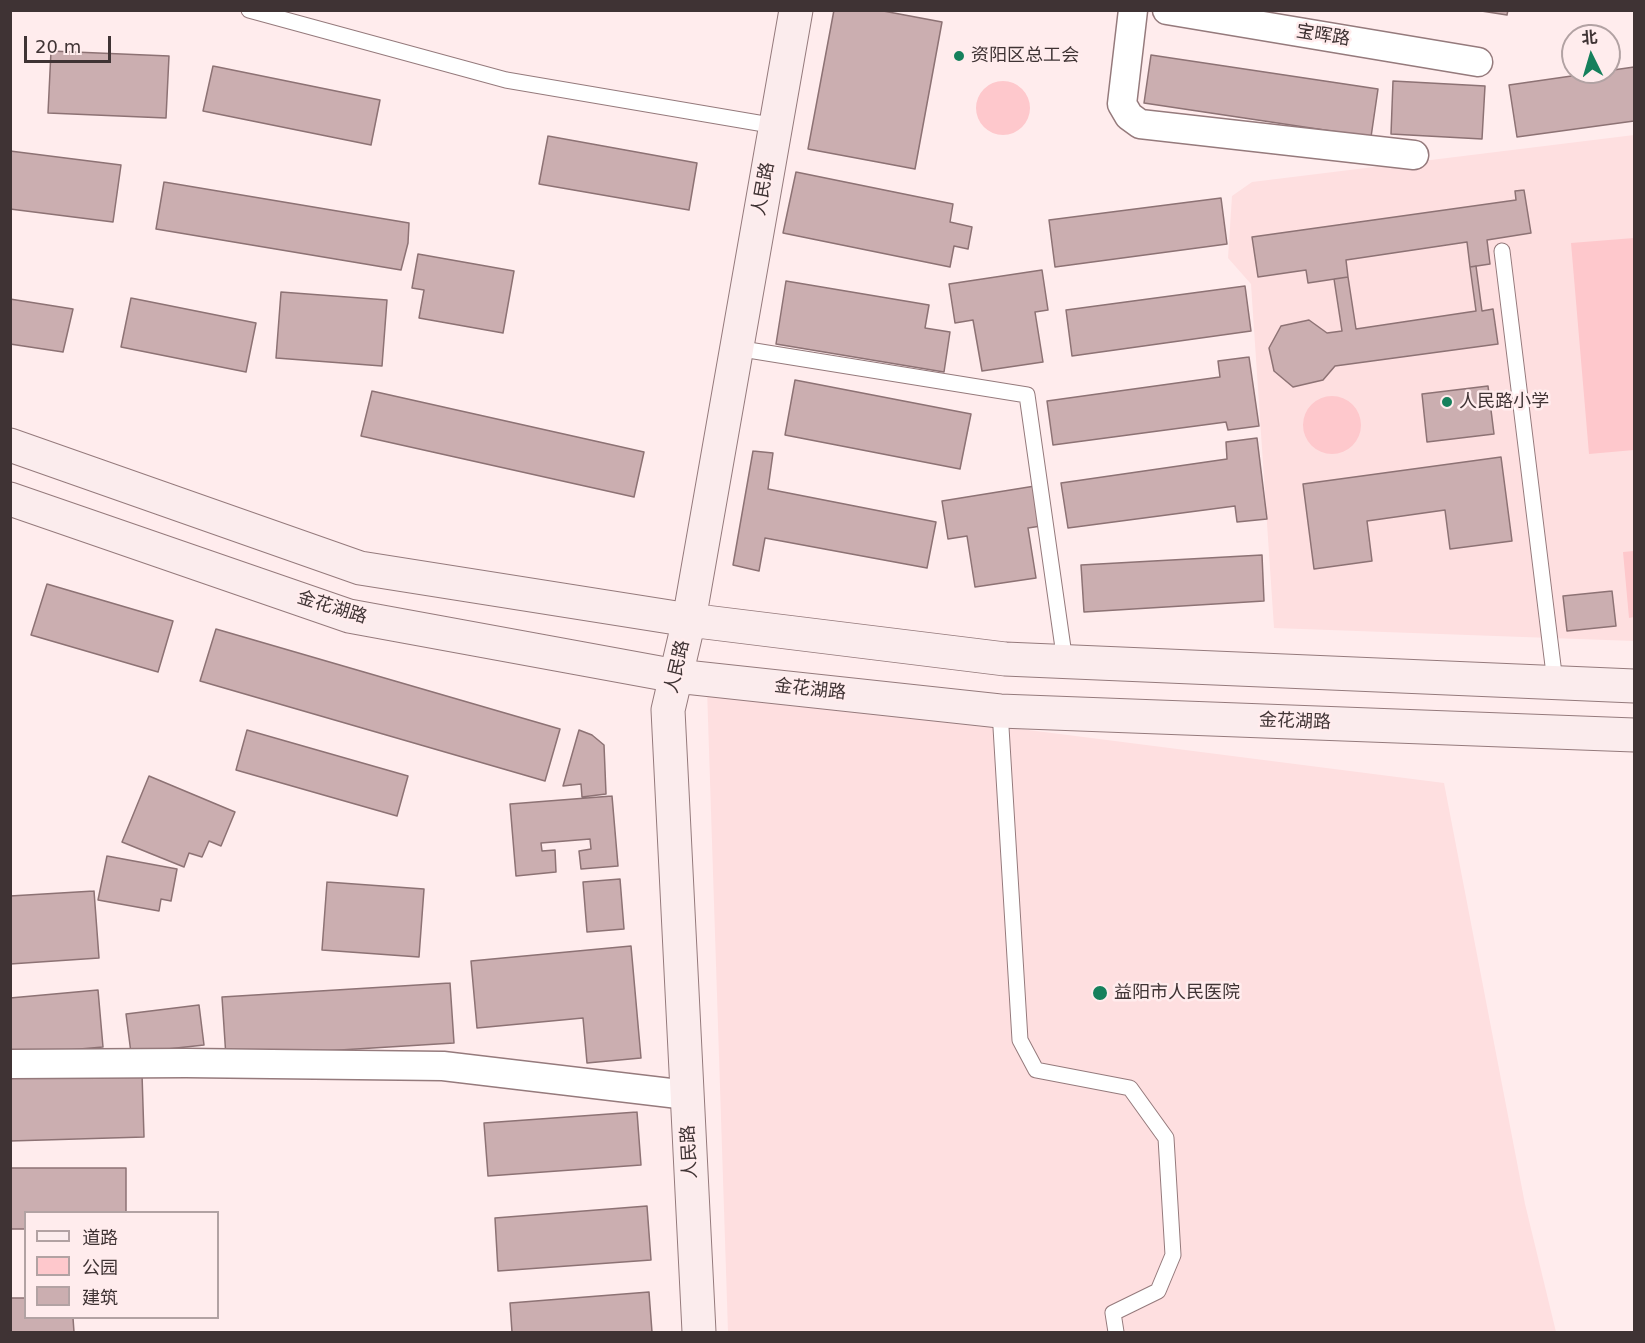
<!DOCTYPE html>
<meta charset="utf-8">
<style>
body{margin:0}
#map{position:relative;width:1645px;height:1343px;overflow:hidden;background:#ffeced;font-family:"DejaVu Sans","Noto Sans SC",sans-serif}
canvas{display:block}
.frame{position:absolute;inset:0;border:12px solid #3f3334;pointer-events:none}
.legend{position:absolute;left:24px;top:1211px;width:195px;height:108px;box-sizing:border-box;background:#ffeced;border:2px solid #b2a2a3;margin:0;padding:8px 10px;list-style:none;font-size:18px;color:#3f3334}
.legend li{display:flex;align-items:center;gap:12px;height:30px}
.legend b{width:30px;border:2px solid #b2a2a3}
.north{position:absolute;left:1561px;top:24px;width:60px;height:60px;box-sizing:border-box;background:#ffeced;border:2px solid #b2a2a3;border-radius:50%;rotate:355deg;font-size:16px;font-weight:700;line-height:24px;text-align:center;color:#3f3334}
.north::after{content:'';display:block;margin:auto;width:21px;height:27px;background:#16805c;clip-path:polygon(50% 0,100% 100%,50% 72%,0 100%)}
.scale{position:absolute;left:24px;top:36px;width:87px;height:27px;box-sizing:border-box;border:3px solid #3f3334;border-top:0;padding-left:8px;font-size:18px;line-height:21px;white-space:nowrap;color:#3f3334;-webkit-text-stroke:4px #ffeced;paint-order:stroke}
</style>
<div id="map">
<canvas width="1645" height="1343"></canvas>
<div class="frame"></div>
<ul class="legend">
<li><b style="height:8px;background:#fbeced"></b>道路</li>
<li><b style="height:16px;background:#fec8cc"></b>公园</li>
<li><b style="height:16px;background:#cbaeb0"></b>建筑</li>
</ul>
<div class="north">北</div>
<div class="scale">20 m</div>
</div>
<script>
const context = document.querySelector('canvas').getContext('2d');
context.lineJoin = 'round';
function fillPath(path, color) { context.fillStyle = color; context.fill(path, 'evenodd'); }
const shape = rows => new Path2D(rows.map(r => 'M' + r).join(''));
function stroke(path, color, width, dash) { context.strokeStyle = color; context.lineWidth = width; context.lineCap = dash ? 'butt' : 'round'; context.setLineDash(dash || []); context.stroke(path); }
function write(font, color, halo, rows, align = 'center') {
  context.font = font + ' "DejaVu Sans","Noto Sans SC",sans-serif'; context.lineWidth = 5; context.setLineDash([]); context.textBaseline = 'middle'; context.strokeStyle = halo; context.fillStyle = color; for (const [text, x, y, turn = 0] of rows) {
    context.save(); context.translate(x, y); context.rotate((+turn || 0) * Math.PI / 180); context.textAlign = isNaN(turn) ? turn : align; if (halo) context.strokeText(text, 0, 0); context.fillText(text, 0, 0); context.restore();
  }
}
const built = shape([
 [1634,135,1634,641,1274,628,1251,284,1228,258,1232,196,1252,182],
 [707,689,1444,783,1525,1204,1556,1332,728,1332]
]);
const green = shape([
 '976 108a27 27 0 1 1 54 0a27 27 0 1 1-54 0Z',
 [1634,238,1634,450,1589,454,1571,243],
 '1303 425a29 29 0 1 1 58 0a29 29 0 1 1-58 0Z',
 [1634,551,1634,617,1629,618,1623,552]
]);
const building = shape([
 [834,10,878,10,942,22,915,169,808,149,834,10],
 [1475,10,1508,10,1507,15,1475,10],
 [51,51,169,56,166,118,48,113,51,51],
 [1151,55,1378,89,1371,137,1144,103,1151,55],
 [213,66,380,100,371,145,203,111,213,66],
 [1634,67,1634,121,1517,137,1509,85,1634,67],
 [1393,81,1485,86,1482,139,1391,134,1393,81],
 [548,136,697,163,689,210,539,184,548,136],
 [10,151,121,165,113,222,10,209,10,151],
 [796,172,953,204,950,222,972,227,968,249,954,246,950,267,783,233,796,172],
 [164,182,409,223,408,243,401,270,156,229,164,182],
 [1524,190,1531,233,1487,240,1490,264,1470,267,1467,242,1346,260,1348,277,1308,283,1306,270,1258,277,1252,237,1516,200,1515,191,1524,190],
 [1221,198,1227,244,1055,267,1049,220,1221,198],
 [418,254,514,271,503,333,419,318,424,290,412,288,418,254],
 [1476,266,1482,311,1493,309,1498,344,1335,366,1323,380,1293,387,1274,371,1269,348,1281,326,1309,320,1327,333,1342,331,1334,279,1348,277,1356,329,1476,311,1470,267,1476,266],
 [1042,270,1048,310,1035,312,1043,362,982,371,973,320,955,323,949,284,1042,270],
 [786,281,929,305,925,328,950,332,944,372,776,344,786,281],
 [1245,286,1251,331,1072,356,1066,310,1245,286],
 [281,292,387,300,382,366,276,358,281,292],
 [131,298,256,323,246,372,121,347,131,298],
 [10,299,73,309,63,352,10,344,10,299],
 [1249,357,1259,426,1228,430,1226,422,1053,445,1047,401,1220,377,1218,361,1249,357],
 [795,380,971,414,960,469,785,435,795,380],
 [1488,386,1494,434,1427,442,1422,394,1488,386],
 [372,391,644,452,634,497,361,436,372,391],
 [1257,438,1267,519,1237,522,1235,506,1068,528,1061,483,1227,459,1226,442,1257,438],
 [753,451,773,453,768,489,936,522,927,568,765,538,759,571,733,565,753,451],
 [1501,457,1512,541,1450,549,1445,510,1367,521,1372,561,1314,569,1303,484,1501,457],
 [1035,486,1041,526,1028,528,1036,578,975,587,967,536,948,539,942,501,1035,486],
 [1262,555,1264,601,1084,612,1081,565,1262,555],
 [47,584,173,621,158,672,31,635,47,584],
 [1612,591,1616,626,1567,631,1563,596,1612,591],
 [216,629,560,729,545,781,200,681,216,629],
 [247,730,408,776,397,816,236,770,247,730],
 [579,730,592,735,604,745,606,794,582,797,581,784,563,786,579,730],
 [149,776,235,812,221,846,209,841,202,857,189,853,184,867,122,842,149,776],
 [612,796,618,866,581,869,579,851,591,849,590,839,541,843,542,851,555,850,556,872,516,876,510,804,612,796],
 [107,856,177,869,171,901,161,899,159,911,98,900,107,856],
 [620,879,624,929,587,932,583,882,620,879],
 [327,882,424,889,419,957,322,950,327,882],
 [94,891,99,958,10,964,10,896,94,891],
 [631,946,641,1058,587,1063,583,1018,477,1028,471,961,631,946],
 [450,983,454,1043,226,1057,222,997,450,983],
 [98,990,103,1047,10,1055,10,998,98,990],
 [199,1005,204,1045,131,1053,126,1014,199,1005],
 [142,1074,144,1137,10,1141,10,1078,142,1074],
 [637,1112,641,1165,488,1176,484,1123,637,1112],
 [10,1168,126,1168,126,1212,26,1212,26,1229,10,1229,10,1168],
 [647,1206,651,1260,498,1271,495,1218,647,1206],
 [649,1292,652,1332,512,1332,510,1303,649,1292],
 [10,1298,26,1298,26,1318,73,1318,74,1332,10,1332,10,1298]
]);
const lane = shape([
 [249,10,506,80,776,126],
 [1502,251,1555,682],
 [736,348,1027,395,1065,662],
 [1000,711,1020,1040,1036,1070,1130,1088,1166,1138,1173,1255,1158,1291,1113,1313,1116,1332]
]);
const street = shape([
 [1133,10,1122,104,1129,116,1140,124,1414,155],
 [1167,10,1478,62],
 [10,1064,186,1063,443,1066,687,1095]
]);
const secondary = shape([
 [10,445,360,568,689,620,1005,659,1634,686],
 [10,499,349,616,676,676,1000,711,1634,735],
 [699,1332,668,710,689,620,796,10]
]);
const markers = [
 [959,56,6,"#16805c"],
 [1447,402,6,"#16805c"],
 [1100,993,8,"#16805c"]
];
const streetNames = [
 ["宝晖路",1323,36,9],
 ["人民路",764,189,-80],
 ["金花湖路",332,608,17],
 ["人民路",678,667,-77],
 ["金花湖路",810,690,6],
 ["金花湖路",1295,722,2],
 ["人民路",690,1152,-93]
];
const poiNames = [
 ["资阳区总工会",971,56],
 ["人民路小学",1459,402],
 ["益阳市人民医院",1114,993]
];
fillPath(built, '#fedfe0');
fillPath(green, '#fec8cc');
fillPath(building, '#cbaeb0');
stroke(building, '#8d7274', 1.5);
stroke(lane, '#957a7c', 17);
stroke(street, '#957a7c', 31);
stroke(secondary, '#957a7c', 35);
stroke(lane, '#fff', 15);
stroke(street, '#fff', 28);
stroke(secondary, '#fbeced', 33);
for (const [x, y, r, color] of markers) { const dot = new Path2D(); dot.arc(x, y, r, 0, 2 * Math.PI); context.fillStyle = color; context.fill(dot); stroke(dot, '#ffeced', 2); }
write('18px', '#3f3334', '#ffeced', streetNames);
write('18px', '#3f3334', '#ffeced', poiNames, 'left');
</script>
